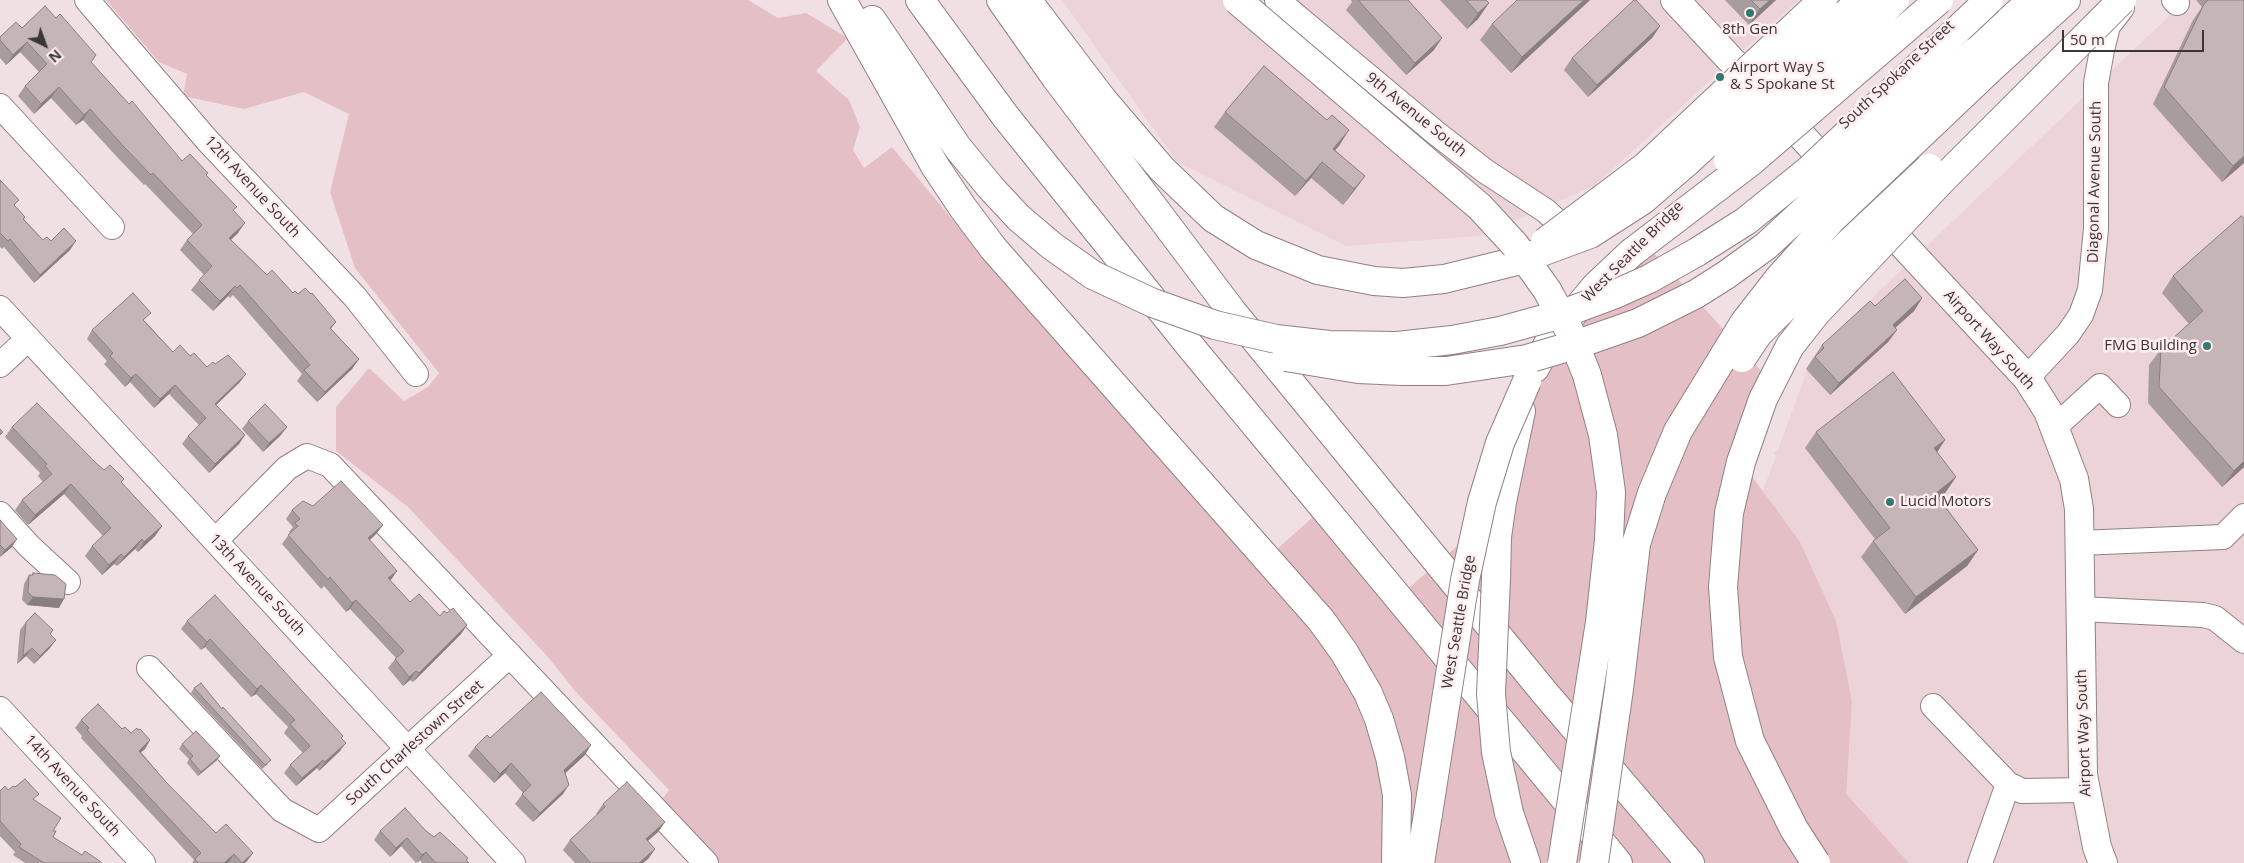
<!DOCTYPE html>
<style>
body{margin:0}
#map{position:relative;width:2244px;height:863px;overflow:hidden;background:#f1e0e3;font-family:"Open Sans",sans-serif}
canvas{display:block}
.north{position:absolute;left:20px;top:20px;width:50px;height:50px;-webkit-text-stroke:4px #ffedf0;paint-order:stroke;rotate:138deg;font-size:14px;font-weight:700;line-height:20px;text-align:center;color:#3b3536}
.north::after{content:'';display:block;margin:auto;width:18px;height:22px;background:#3b3536;clip-path:polygon(50% 0,100% 100%,50% 72%,0 100%)}
.scale{position:absolute;left:2062px;top:30px;width:142px;height:22px;box-sizing:border-box;border:2px solid #3b3536;border-top:0;padding-left:6px;font-size:15px;line-height:18px;white-space:nowrap;color:#3b3536;-webkit-text-stroke:4px #ffedf0;paint-order:stroke}
</style>
<div id="map">
<canvas width="2244" height="863"></canvas>
<div class="north">N</div>
<div class="scale">50 m</div>
</div>
<script>
const context = document.querySelector('canvas').getContext('2d');
context.lineJoin = 'round';
function fillPath(path, color) { context.fillStyle = color; context.fill(path, 'evenodd'); }
const shape = rows => new Path2D(rows.map(r => 'M' + r).join(''));
function stroke(path, color, width, dash) { context.strokeStyle = color; context.lineWidth = width; context.lineCap = dash ? 'butt' : 'round'; context.setLineDash(dash || []); context.stroke(path); }
function write(font, color, halo, rows, align = 'center') {
  context.font = font + ' "Open Sans",sans-serif'; context.lineWidth = 5; context.setLineDash([]); context.textBaseline = 'middle'; context.strokeStyle = halo; context.fillStyle = color; for (const [text, x, y, turn = 0] of rows) {
    context.save(); context.translate(x, y); context.rotate((+turn || 0) * Math.PI / 180); context.textAlign = isNaN(turn) ? turn : align; if (halo) context.strokeText(text, 0, 0); context.fillText(text, 0, 0); context.restore();
  }
}
const built = shape([
 [1062,0,1799,0,1594,186,1480,236,1346,246,1177,162],
 [2186,0,2244,0,2244,863,1851,863,1749,527,1776,456,1773,453,1778,449,1810,363,1876,294]
]);
const green = shape([
 [106,0,748,0,778,18,806,13,848,38,816,71,849,100,860,127,853,150,864,168,892,147,971,242,1256,568,1323,508,1397,598,1486,521,1538,377,1645,243,1773,384,1743,464,1800,542,1836,621,1852,702,1846,794,1909,863,716,863,658,805,669,790,575,691,548,657,408,507,336,451,336,407,369,368,404,401,428,387,439,373,355,268,330,192,349,114,304,92,244,109,183,96,187,74,159,62]
]);
const minor = shape([
 [87,0,207,140,355,297,416,374],
 [1277,0,1436,133,1485,171,1546,211,1560,224],
 [2174,0,2177,3],
 [0,106,112,227],
 [0,308,513,863],
 [0,365,28,339],
 [2027,378,2068,334,2081,315,2090,290,2096,229,2096,83,2102,50,2108,26,2122,8],
 [2055,427,2100,386,2118,405],
 [0,514,29,546,68,582],
 [216,540,287,468,307,456,330,465,706,863],
 [2079,543,2223,537,2244,516],
 [2080,609,2203,615,2215,618,2244,641],
 [149,668,282,810,319,830,510,655],
 [1933,706,2008,784,2022,791,2084,790],
 [0,709,143,863],
 [1980,863,2008,784]
]);
const major = shape([
 [1675,0,2027,378,2048,411,2074,479,2079,509,2083,775,2097,847,2103,863]
]);
const highway = shape([
 [842,0,935,166,963,208,993,248,1321,620,1344,652,1368,693,1379,719,1390,757,1397,795,1396,863],
 [920,0,1006,117,1190,346,1618,863],
 [1001,0,1056,78,1231,310,1544,692,1690,863],
 [1027,0,1103,100,1162,169,1213,218,1256,245,1318,270,1374,281,1403,283,1444,279,1517,261],
 [872,20,958,148,991,188,1019,218,1052,246,1093,275],
 [1975,52,2032,0],
 [1989,70,2066,0],
 [1535,368,1548,344,1595,287,1631,253],
 [1496,579,1497,537,1502,502,1521,411],
 [1509,813,1526,863],
 [1420,863,1428,814]
]);
const highwayBridge = shape([
 [1237,0,1480,207,1515,245,1547,290,1569,330,1587,375,1603,435,1611,492,1609,540,1600,622,1562,863],
 [1728,160,1895,0],
 [1545,242,1646,166,1823,0],
 [1631,253,1753,160,1939,0],
 [1517,261,1590,234,1643,200,1686,163,1861,0],
 [1093,275,1153,303,1215,325,1276,339,1329,345,1397,346,1452,340,1500,331,1562,314,1613,295,1649,279,1697,252,1746,221,1809,170,1989,0],
 [1286,357,1358,369,1403,371,1446,371,1527,359,1578,344,1638,323,1696,294,1726,275,1766,246,1975,52],
 [1742,358,1758,334,1848,244,1929,168],
 [1496,579,1491,694,1496,752,1509,813],
 [1428,814,1465,580,1482,502,1500,443,1527,381],
 [1594,863,1619,689,1636,544,1652,493,1678,431,1744,323,1779,278,1833,218,1989,70],
 [1816,863,1794,829,1750,741,1728,657,1723,587,1729,513,1741,462,1763,399,1790,346,1816,313,1942,180,2122,0]
]);
const wall = shape([
 [1351,0,1408,0,1434,50,1406,75,1346,10,1352,2],
 [1440,0,1486,0,1478,19,1467,29],
 [1590,0,1511,73,1480,40,1492,24],
 [1725,0,1776,0,1749,25],
 [2196,0,2244,0,2244,163,2222,182,2153,104,2193,20,2202,7],
 [1660,26,1652,38,1588,97,1564,70,1572,58],
 [22,28,91,62,129,104,182,161,208,173,206,176,234,211,238,233,231,240,267,275,293,293,298,294,336,322,331,329,359,359,352,369,317,402,297,381,302,374,233,295,230,298,228,296,213,311,191,290,199,280,204,275,180,250,187,240,193,234,145,184,144,185,118,158,83,120,76,125,51,98,34,114,18,96,25,86,39,72,20,52,6,65,0,58,0,37],
 [1225,112,1339,146,1335,150,1365,176,1354,191,1343,205,1311,178,1295,196,1214,127],
 [0,180,15,206,25,217,24,219,43,240,51,241,70,250,34,283,4,247,2,249,0,247],
 [2244,218,2244,467,2222,487,2148,403,2149,365,2161,349,2189,324,2162,293,2173,276],
 [1922,298,1914,311,1895,328,1897,330,1888,342,1830,395,1806,369,1822,345,1875,306],
 [145,321,173,352,190,356,207,367,215,364,240,382,216,405,245,435,239,444,209,473,182,444,188,436,199,425,169,394,154,408,130,382,125,387,104,364,107,361,87,339,92,330],
 [248,421,281,435,263,452,242,429],
 [12,427,96,463,104,470,124,479,121,483,162,526,155,536,138,552,135,549,117,566,114,564,102,575,85,556,92,546,103,536,64,494,28,525,15,510,22,500,43,482,38,476,40,473,5,437],
 [1816,432,1945,440,1937,452,1956,477,1945,493,1939,498,1978,550,1967,566,1905,614,1861,557,1873,541,1875,539,1805,448],
 [313,506,383,525,376,534,370,540,390,580,410,602,440,616,447,613,467,625,461,634,413,682,410,680,403,686,388,668,396,658,350,609,346,612,324,586,321,589,282,544,290,533,289,532,293,527,286,519,292,510],
 [0,520,12,547,0,557],
 [33,573,59,608,27,605,22,600,24,584,29,575,32,575],
 [187,621,342,738,340,751,319,771,317,768,296,786,284,773,290,765,303,753,284,733,288,727,256,694,251,697,205,647,201,650,181,629],
 [26,622,53,630,50,634,50,648,34,664,26,656,17,664,20,630],
 [194,688,222,709,268,764,262,769,191,693],
 [81,720,122,729,150,740,145,749,141,752,166,782,216,833,253,853,247,861,245,863,192,863,194,860,81,738,82,736,75,728],
 [490,738,585,755,565,773,563,794,533,822,515,804,523,793,505,773,494,783,468,756,475,747],
 [182,744,220,756,217,760,198,776,187,763,189,759,179,749],
 [8,790,34,800,53,831,53,837,82,855,101,863,25,863,13,855,15,852,0,836,0,791],
 [603,804,665,822,658,832,648,841,655,849,648,859,643,863,575,863,563,850,570,840,597,815,596,814],
 [380,831,426,831,434,837,468,858,467,860,469,863,422,863,420,860,416,863,401,846,390,857,374,840]
]);
const shadedWall = shape([
 [1584,0,1590,0,1511,73,1522,57],
 [1770,0,1776,0,1749,25,1760,9],
 [1489,3,1478,19,1467,29,1478,13],
 [1660,26,1652,38,1588,97,1597,85],
 [1442,38,1434,50,1406,75,1415,63],
 [27,42,20,52,6,65,13,55],
 [59,87,51,98,34,114,41,104],
 [90,109,83,120,76,125,84,115],
 [1349,130,1339,146,1322,164,1333,149],
 [2244,156,2244,163,2222,182,2233,166],
 [1322,162,1311,178,1295,196,1306,181],
 [1365,176,1354,191,1343,205,1354,189],
 [245,223,238,233,222,248,229,238],
 [76,241,70,250,34,283,40,275],
 [235,286,228,296,213,311,220,301],
 [1922,298,1914,311,1884,338,1893,325],
 [1897,330,1888,342,1830,395,1839,383],
 [359,359,352,369,317,402,325,392],
 [136,374,130,382,125,387,131,378],
 [246,374,240,382,209,412,215,404],
 [175,385,169,394,154,408,160,399],
 [287,427,281,435,263,452,269,443],
 [245,435,239,444,209,473,215,464],
 [1945,440,1934,457,1934,448],
 [2244,461,2244,467,2222,487,2234,471],
 [1956,477,1945,493,1924,510,1935,494],
 [71,484,64,494,28,525,35,515],
 [383,525,376,534,362,547,368,538],
 [162,526,155,536,138,552,144,542],
 [17,539,12,547,0,557,5,550],
 [142,539,135,549,117,566,124,557],
 [1978,550,1967,566,1905,614,1916,597],
 [121,554,114,564,102,575,109,565],
 [397,571,391,580,388,578],
 [33,597,64,599,59,608,27,605],
 [356,600,350,609,346,612,352,603],
 [467,625,461,634,413,682,419,673],
 [210,639,205,647,201,650,207,642],
 [56,640,50,648,34,664,40,656],
 [32,648,26,656,17,664,23,656],
 [416,671,410,680,403,686,409,677],
 [261,685,256,694,251,697,257,689],
 [150,740,145,749,133,759,139,751],
 [346,743,340,751,319,771,325,762],
 [591,745,585,755,558,780,564,770],
 [220,756,217,760,198,776,201,772],
 [323,760,317,768,296,786,302,778],
 [511,763,505,773,494,783,500,774],
 [569,785,563,794,533,822,540,813],
 [665,822,658,832,639,848,646,839],
 [407,838,401,846,390,857,396,848],
 [655,849,648,859,643,863,639,863],
 [426,852,420,860,417,863,422,855],
 [253,853,247,861,245,863,242,863],
 [234,854,228,863,224,863]
]);
const building = shape([
 [1358,0,1408,0,1442,38,1415,63,1358,0],
 [1466,0,1486,0,1489,3,1478,13,1466,0],
 [1517,0,1584,0,1522,57,1492,24,1517,0],
 [1634,0,1636,0,1660,26,1597,85,1572,58,1634,0],
 [1751,0,1770,0,1760,9,1751,0],
 [2208,0,2244,0,2244,156,2233,166,2164,87,2204,4,2208,0],
 [45,6,56,18,60,14,96,55,91,62,129,104,132,101,182,161,190,154,208,173,206,175,237,207,233,210,245,223,229,238,267,275,272,270,293,293,295,291,298,294,305,288,311,294,312,293,336,322,330,328,359,359,325,392,304,370,310,365,240,285,237,288,235,286,220,301,199,280,212,266,187,240,202,225,153,173,151,175,125,148,90,109,84,115,59,87,41,104,25,86,47,64,27,42,13,55,0,40,0,37,16,22,22,28,45,6],
 [1264,66,1327,120,1332,115,1349,130,1333,149,1365,176,1354,189,1322,162,1306,181,1225,112,1264,66],
 [0,180,19,200,14,205,25,217,23,219,43,240,47,237,51,241,64,228,76,241,40,275,10,239,8,241,0,233,0,180],
 [2241,216,2244,218,2244,461,2234,471,2159,387,2161,349,2203,311,2173,276,2241,216],
 [1905,279,1922,298,1893,325,1897,330,1839,383,1815,357,1824,348,1822,345,1870,301,1875,306,1905,279],
 [133,293,151,313,143,320,173,352,180,345,190,356,194,353,207,367,213,362,215,364,228,355,246,374,215,404,245,435,215,464,188,436,206,418,175,385,160,399,136,374,131,378,110,356,113,353,92,330,133,293],
 [1893,372,1945,440,1934,448,1956,477,1935,494,1978,550,1916,597,1873,541,1890,528,1816,432,1893,372],
 [37,403,96,463,104,470,110,465,124,479,121,482,162,526,144,542,142,539,124,557,121,554,109,565,92,546,111,528,71,484,35,515,22,500,52,474,45,466,47,464,12,427,37,403],
 [265,404,287,427,269,443,248,421,265,404],
 [0,429,3,432,0,435,0,429],
 [341,481,383,525,368,538,397,571,388,578,410,602,419,594,440,616,444,611,447,613,453,608,467,625,419,673,416,671,409,677,395,659,404,651,356,600,352,603,330,577,328,580,288,535,298,526,295,523,300,519,292,510,303,501,313,506,341,481],
 [0,520,17,539,5,550,0,545,0,520],
 [33,573,55,575,66,584,64,599,33,597,28,592,29,575,33,575,33,573],
 [215,595,343,736,341,738,346,743,325,762,323,760,302,778,290,765,310,746,290,724,295,720,261,685,257,689,210,639,207,642,187,621,215,595],
 [35,613,53,630,50,634,56,640,40,656,32,648,23,656,26,622,35,613],
 [201,683,222,709,223,707,271,760,265,765,194,688,201,683],
 [541,692,591,745,564,770,569,785,540,813,522,794,531,785,511,763,500,774,475,747,487,735,490,738,541,692],
 [98,704,122,729,125,727,131,733,137,728,138,730,140,729,150,740,139,751,166,782,216,833,226,824,253,853,242,863,234,854,224,863,198,863,195,859,201,853,87,730,89,728,81,720,98,704],
 [196,731,220,756,201,772,190,759,193,756,182,744,196,731],
 [25,779,39,794,33,799,61,818,53,831,56,831,53,837,82,855,85,851,101,862,101,863,44,863,19,847,21,844,0,821,0,791,5,786,8,790,13,786,15,787,25,779],
 [627,782,665,822,646,839,655,849,639,863,591,863,570,840,605,807,603,804,627,782],
 [405,808,426,831,434,837,440,832,468,858,466,860,469,863,436,863,426,852,422,855,407,838,396,848,380,831,405,808]
]);
const markers = [
 [1750,13,5,"#327972"],
 [1720,77,5,"#327972"],
 [2207,346,5,"#327972"],
 [1890,502,5,"#327972"]
];
const poiNames = [
 ["8th Gen",1750,30,"center"],
 ["Airport Way S",1730,68],
 ["& S Spokane St",1730,85],
 ["FMG Building",2197,346,"right"],
 ["Lucid Motors",1900,502]
];
const streetNames = [
 ["South Spokane Street",1897,75,-43],
 ["9th Avenue South",1416,115,39],
 ["Diagonal Avenue South",2095,182,-89],
 ["12th Avenue South",252,187,47],
 ["West Seattle Bridge",1633,252,-45],
 ["Airport Way South",1989,340,48],
 ["13th Avenue South",257,585,47],
 ["West Seattle Bridge",1459,622,-80],
 ["Airport Way South",2084,733,-92],
 ["South Charlestown Street",415,743,-42],
 ["14th Avenue South",72,786,47]
];
fillPath(built, '#ecd3d8');
fillPath(green, '#e5bfc6');
stroke(minor, '#918183', 26);
stroke(major, '#918183', 30);
stroke(highway, '#918183', 30);
stroke(minor, '#fff', 24);
stroke(major, '#fff', 28);
stroke(highway, '#fff', 28);
stroke(highwayBridge, '#918183', 30, []);
stroke(highwayBridge, '#fff', 28);
fillPath(wall, '#a99c9d');
fillPath(shadedWall, '#8a7f80');
fillPath(building, '#c5b5b7');
stroke(building, '#8a7f80', 1);
for (const [x, y, r, color] of markers) { const dot = new Path2D(); dot.arc(x, y, r, 0, 2 * Math.PI); context.fillStyle = color; context.fill(dot); stroke(dot, '#ffedf0', 2); }
write('15px', '#3b3536', '#ffedf0', poiNames, 'left');
write('15px', '#3b3536', '#ffedf0', streetNames);
</script>
